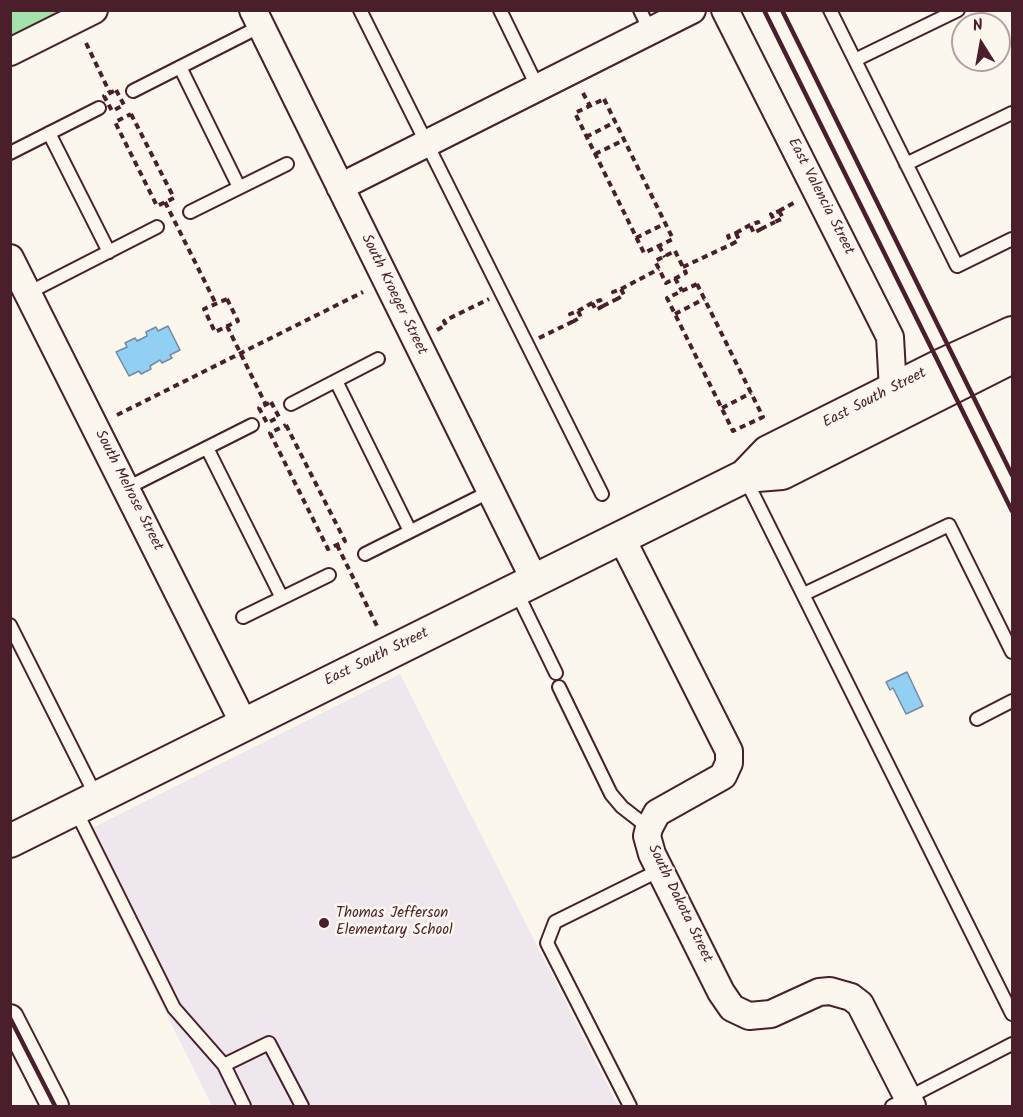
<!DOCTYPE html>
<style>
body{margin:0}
#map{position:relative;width:1023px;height:1117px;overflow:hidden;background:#fbf7ec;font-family:Kalam,sans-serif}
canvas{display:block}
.frame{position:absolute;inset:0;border:12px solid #4a1f2b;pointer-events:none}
.north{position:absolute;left:951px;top:12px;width:60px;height:60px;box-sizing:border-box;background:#fbf7ec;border:2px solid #b4a19f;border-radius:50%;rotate:349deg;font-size:16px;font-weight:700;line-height:24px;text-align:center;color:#4a1f2b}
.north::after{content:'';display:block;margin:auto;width:21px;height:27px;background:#4a1f2b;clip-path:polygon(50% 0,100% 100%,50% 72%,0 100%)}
</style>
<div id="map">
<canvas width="1023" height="1117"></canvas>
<div class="frame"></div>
<div class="north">N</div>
</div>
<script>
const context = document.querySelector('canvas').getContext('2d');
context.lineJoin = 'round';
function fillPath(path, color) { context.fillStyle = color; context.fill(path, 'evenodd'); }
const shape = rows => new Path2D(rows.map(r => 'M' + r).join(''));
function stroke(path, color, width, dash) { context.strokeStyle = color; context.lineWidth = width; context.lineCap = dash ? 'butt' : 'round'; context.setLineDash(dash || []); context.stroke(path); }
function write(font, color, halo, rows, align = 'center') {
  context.font = font + ' Kalam,sans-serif'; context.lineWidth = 5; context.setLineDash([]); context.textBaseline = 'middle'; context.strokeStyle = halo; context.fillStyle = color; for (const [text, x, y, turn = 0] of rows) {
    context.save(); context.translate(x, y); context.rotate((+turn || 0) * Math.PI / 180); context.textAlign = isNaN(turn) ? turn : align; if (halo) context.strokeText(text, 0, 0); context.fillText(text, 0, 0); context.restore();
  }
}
const built = shape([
 [400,674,618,1106,212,1106,78,835]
]);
const green = shape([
 [11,11,65,11,11,38]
]);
const water = shape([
 [168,326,180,350,170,355,172,358,162,363,160,360,150,366,151,369,141,374,139,371,129,376,116,352,127,347,125,343,135,338,137,341,147,336,146,332,156,327,158,331,168,326],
 [907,672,923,706,906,714,893,688,890,690,886,682,907,672]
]);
const path = shape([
 [86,43,110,93],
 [116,90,124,105,112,111,104,96,116,90],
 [583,93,590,106],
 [604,99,673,239,644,253,575,113,604,99],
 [131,114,174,198,157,206,115,122,131,114],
 [586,137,615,122],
 [595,154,624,140],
 [165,202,216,304],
 [779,211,797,201],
 [779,211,783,218,775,222,771,214,779,211],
 [761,229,775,222],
 [736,233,750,225,758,222,761,229,754,233,750,225],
 [736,233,739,240,732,244,728,236,736,233],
 [636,238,666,223],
 [659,246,665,257],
 [675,251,686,273,666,283,655,261,675,251],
 [683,267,732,244],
 [675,278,682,291],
 [697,284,763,417,733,431,667,298,697,284],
 [621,289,659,269],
 [621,289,624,295,617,299,613,292,621,289],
 [227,299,238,321,215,332,204,309,227,299],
 [603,306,617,299],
 [578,311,592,303,600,300,603,306,596,310,592,303],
 [578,311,581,317,574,321,570,314,578,311],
 [675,314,704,299],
 [227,326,266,405],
 [437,330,446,325,444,321,489,299],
 [539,338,574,321],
 [271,402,279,417,267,423,259,408,271,402],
 [722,408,751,393],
 [117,415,363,292],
 [286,425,345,541,328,549,270,433,286,425],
 [337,545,377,626]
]);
const service = shape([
 [360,10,602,494],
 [500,10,538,88],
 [640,10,650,31],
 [830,10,957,266,1012,239],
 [855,60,958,10],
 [180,67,239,187],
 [133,91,261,26],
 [49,133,109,252],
 [10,153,99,108],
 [906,164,1012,113],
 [190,212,287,164],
 [28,293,157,227],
 [336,381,410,531],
 [291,404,378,359],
 [207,448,282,598],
 [745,478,1012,1014],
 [127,488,252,425],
 [365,554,491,491],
 [516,591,556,673],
 [804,594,949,525,1012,652],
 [243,617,329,575],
 [10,625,97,798],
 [559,687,611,794,622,807,649,828],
 [977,719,1012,701],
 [75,809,174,1008,224,1065,244,1106],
 [224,1065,269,1043,302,1106],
 [630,1106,547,943,555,922,660,870],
 [892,1106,1012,1044]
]);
const minor = shape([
 [253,10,534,579],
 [725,10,890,337,893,390],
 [10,52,94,10],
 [340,187,692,10],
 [10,258,244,724],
 [621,537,729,751,729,763,723,776,657,813,649,828,647,836,652,854,721,992,732,1008,749,1016,771,1014,819,992,830,991,851,997,860,1004,912,1106],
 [10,1018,55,1106]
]);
const tertiary = shape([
 [745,476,782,473,1012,357],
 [10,841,745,476,768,452,940,366,1012,333]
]);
const rail = shape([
 [764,10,1012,511],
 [782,10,1012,475],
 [10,1018,55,1106]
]);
const markers = [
 [324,923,6,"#4a1f2b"]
];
const streetNames = [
 ["East Valencia Street",820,197,63],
 ["South Kroeger Street",393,295,64],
 ["East South Street",875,399,-27],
 ["South Melrose Street",128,491,63],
 ["East South Street",377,658,-26],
 ["South Dakota Street",679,904,64]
];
const poiNames = [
 ["Thomas Jefferson",336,914],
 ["Elementary School",336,931]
];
fillPath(built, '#efe7ee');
fillPath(green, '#a3e3ab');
fillPath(water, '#91d0f2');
stroke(water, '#7589a2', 1.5);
stroke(service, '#4a1f2b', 16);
stroke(minor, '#4a1f2b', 30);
stroke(tertiary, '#4a1f2b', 36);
stroke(path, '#4a1f2b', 4, [6, 4.5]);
stroke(service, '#fbf7ec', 12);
stroke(minor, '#fbf7ec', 26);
stroke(tertiary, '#fbf7ec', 32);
stroke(rail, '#4a1f2b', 4.5);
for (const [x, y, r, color] of markers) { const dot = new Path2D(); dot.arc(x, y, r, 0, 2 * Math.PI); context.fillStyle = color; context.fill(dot); stroke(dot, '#fbf7ec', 2); }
write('15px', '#4a1f2b', '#fbf7ec', streetNames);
write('15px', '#4a1f2b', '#fbf7ec', poiNames, 'left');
</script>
